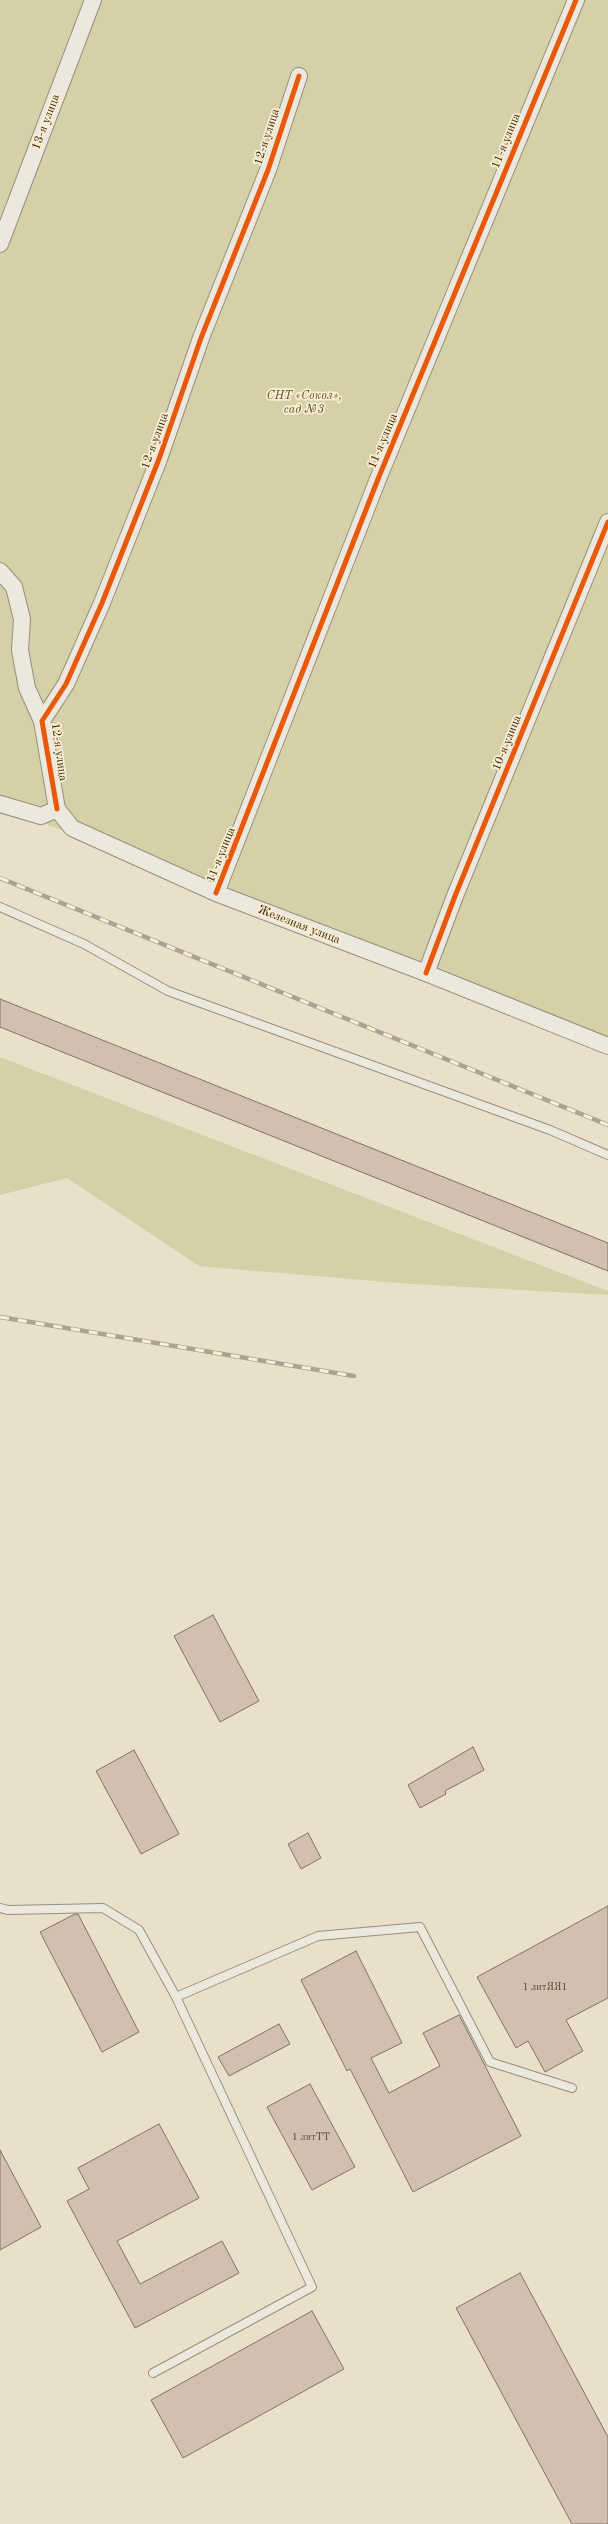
<!DOCTYPE html>
<meta charset="utf-8">
<style>
body{margin:0}
canvas{display:block;background:#eae0c9}
</style>
<canvas width="608" height="2524"></canvas>
<script>
const context = document.querySelector('canvas').getContext('2d');
context.lineJoin = 'round';
function fillPath(path, color) { context.fillStyle = color; context.fill(path, 'evenodd'); }
const shape = rows => new Path2D(rows.map(r => 'M' + r).join(''));
function stroke(path, color, width, dash) { context.strokeStyle = color; context.lineWidth = width; context.lineCap = dash ? 'butt' : 'round'; context.setLineDash(dash || []); context.stroke(path); }
function write(font, color, halo, rows, align = 'center') {
  context.font = font + ' "Old Standard TT",serif'; context.lineWidth = 3.5; context.setLineDash([]); context.textBaseline = 'middle'; context.strokeStyle = halo; context.fillStyle = color; for (const [text, x, y, turn = 0] of rows) {
    context.save(); context.translate(x, y); context.rotate((+turn || 0) * Math.PI / 180); context.textAlign = isNaN(turn) ? turn : align; if (halo) context.strokeText(text, 0, 0); context.fillText(text, 0, 0); context.restore();
  }
}
const green = shape([
 [0,0,608,0,608,1054,0,805],
 [0,1057,608,1291,608,1295,397,1283,199,1266,67,1178,0,1195]
]);
const building = shape([
 [0,999,608,1243,608,1271,0,1027,0,999],
 [213,1615,259,1701,220,1722,174,1636,213,1615],
 [473,1747,484,1770,445,1791,446,1794,420,1808,408,1785,473,1747],
 [134,1750,179,1834,141,1854,96,1771,134,1750],
 [308,1833,321,1858,301,1869,288,1844,308,1833],
 [608,1906,608,1998,566,2020,583,2051,545,2072,528,2041,516,2048,477,1977,608,1906],
 [75,1914,78,1914,139,2032,102,2052,40,1932,75,1914],
 [356,1951,402,2043,371,2058,389,2093,440,2066,423,2033,459,2015,521,2136,413,2192,350,2069,347,2071,301,1980,356,1951],
 [279,2024,290,2044,229,2076,218,2057,279,2024],
 [310,2084,355,2167,312,2190,267,2107,310,2084],
 [159,2124,199,2198,117,2241,140,2284,222,2241,239,2273,135,2328,67,2201,89,2189,78,2168,159,2124],
 [0,2150,41,2227,0,2250,0,2150],
 [520,2273,608,2437,608,2524,572,2524,456,2308,520,2273],
 [312,2311,344,2369,183,2458,151,2400,312,2311]
]);
const lane = shape([
 [0,907,84,944,168,991,550,1130,608,1155],
 [0,1908,8,1910,103,1908,139,1930,176,1997,318,1936,420,1927,490,2062,572,2088],
 [153,2373,312,2287,176,1997]
]);
const street = shape([
 [0,244,93,0],
 [0,571,14,587,22,619,20,650,27,688,42,721],
 [0,804,41,816,57,809,72,828,216,893,426,973,608,1046],
 [57,809,42,721,66,684,102,603,159,459,201,338,268,170,299,76],
 [216,893,378,479,576,0],
 [426,973,455,896,608,522]
]);
const rail = shape([
 [0,878,608,1125],
 [0,1317,354,1376]
]);
const cycleway = shape([
 [57,809,42,721,66,684,102,603,159,459,201,338,268,170,299,76],
 [216,893,378,479,576,0],
 [426,973,455,896,608,522]
]);
const numberNames = [
 ["1 литЯЯ1",545,1987],
 ["1 литТТ",311,2137]
];
const streetNames = [
 ["13-я улица",46,122,-69],
 ["12-я улица",267,137,-72],
 ["11-я улица",506,141,-68],
 ["12-я улица",155,441,-70],
 ["11-я улица",383,441,-67],
 ["10-я улица",507,743,-68],
 ["12-я улица",59,752,82],
 ["11-я улица",221,855,-68],
 ["Железная улица",299,925,21]
];
const parkNames = [
 ["СНТ «Сокол»,",304,396],
 ["сад №3",304,410]
];
fillPath(green, '#d5d0a7');
fillPath(building, '#d1c0b1');
stroke(building, '#7d7464', 1);
stroke(lane, '#978f7e', 10);
stroke(street, '#978f7e', 18);
stroke(lane, '#ede8dd', 8);
stroke(street, '#ede8dd', 16);
stroke(rail, '#a9a296', 4.5);
stroke(rail, '#faeed3', 3, [9]);
stroke(cycleway, '#e8590c', 5);
write('10px', '#5b462c', null, numberNames);
write('12px', '#341d00', '#faeed3', streetNames);
write('italic 12px', '#5f4f2a', '#faeed3', parkNames);
</script>
